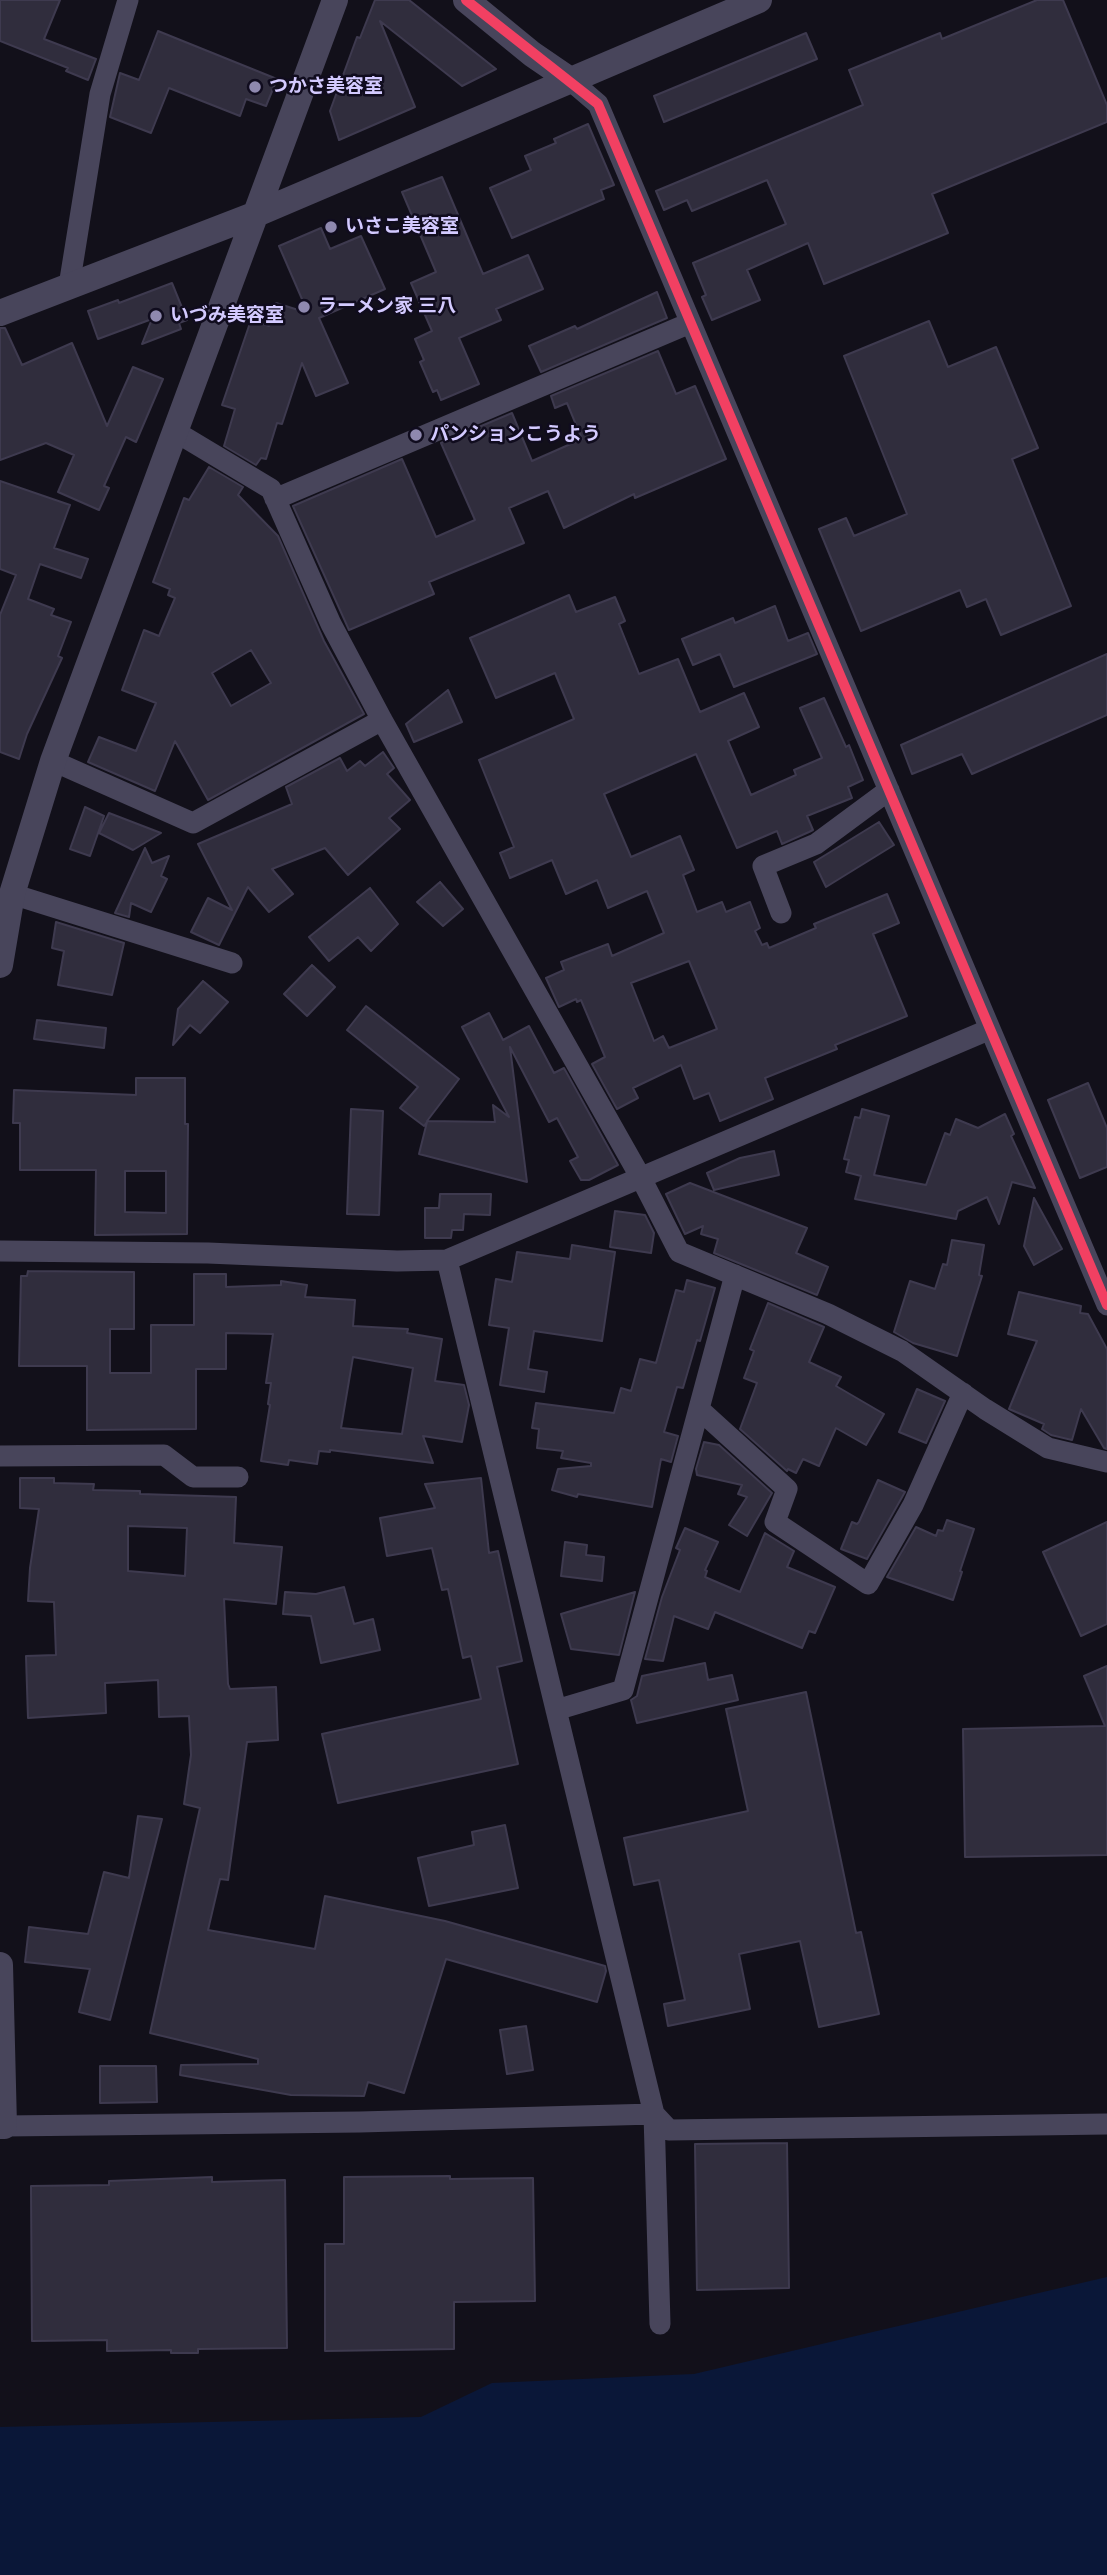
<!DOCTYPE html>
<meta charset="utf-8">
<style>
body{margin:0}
canvas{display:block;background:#12101a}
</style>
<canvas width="1107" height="2575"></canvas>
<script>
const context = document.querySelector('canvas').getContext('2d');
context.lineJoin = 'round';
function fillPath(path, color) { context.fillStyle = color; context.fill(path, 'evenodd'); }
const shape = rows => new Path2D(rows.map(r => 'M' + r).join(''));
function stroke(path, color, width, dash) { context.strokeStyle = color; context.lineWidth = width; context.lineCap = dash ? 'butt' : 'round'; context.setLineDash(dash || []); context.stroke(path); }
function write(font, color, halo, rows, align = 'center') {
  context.font = font + ' "Open Sans","Noto Sans JP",sans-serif'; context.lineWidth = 5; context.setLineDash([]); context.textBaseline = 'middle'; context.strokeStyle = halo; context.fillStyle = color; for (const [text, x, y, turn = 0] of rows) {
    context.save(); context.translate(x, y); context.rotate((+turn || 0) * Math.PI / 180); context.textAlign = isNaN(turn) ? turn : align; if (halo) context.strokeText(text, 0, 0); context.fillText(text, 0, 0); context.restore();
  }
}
const water = shape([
 [1107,2277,1107,2575,0,2575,0,2427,421,2417,492,2383,694,2374]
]);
const building = shape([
 [0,0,60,0,44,39,96,59,88,80,66,71,68,68,0,41,0,0],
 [375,0,409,0,496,69,462,86,380,21,415,107,339,140,330,111,357,37,360,38,375,0],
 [1037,0,1063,0,1107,105,1107,122,932,194,948,233,824,284,808,243,747,270,760,300,712,320,702,297,706,295,693,263,786,224,767,180,692,211,687,200,664,210,656,191,863,105,849,70,940,33,942,39,1037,0],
 [158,31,277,79,266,106,246,99,240,116,169,88,151,133,110,117,120,73,139,80,158,31],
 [806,33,817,59,664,122,654,96,806,33],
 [588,124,614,185,601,190,604,199,512,238,490,188,531,170,525,156,556,143,554,139,588,124],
 [442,177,483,274,528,255,543,289,496,309,501,320,459,338,479,384,441,400,437,390,433,392,420,362,424,360,415,339,432,331,411,283,436,272,402,192,442,177],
 [321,228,330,249,361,236,385,289,319,318,348,383,316,396,302,363,282,424,277,423,266,459,261,458,256,465,224,446,235,409,222,405,251,320,269,326,276,303,308,313,279,246,321,228],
 [172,283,187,320,179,323,181,329,142,344,152,319,98,339,88,311,118,300,119,303,172,283],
 [657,292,667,318,541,372,529,346,575,326,577,329,657,292],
 [929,321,948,367,996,347,1038,448,1012,459,1071,606,1001,635,986,599,967,607,960,590,861,631,819,529,846,518,854,536,907,514,844,356,929,321],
 [0,328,5,328,22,365,72,343,107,426,133,367,163,379,136,442,126,437,104,486,109,488,99,510,58,492,74,455,46,443,0,460,0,328],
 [658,351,676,394,695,386,726,459,635,498,634,494,564,528,548,491,509,508,524,543,429,582,434,594,349,630,293,506,402,459,436,537,475,520,441,443,512,413,532,461,582,439,567,403,555,408,551,396,658,351],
 [209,467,243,487,238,495,278,536,324,641,364,714,208,800,175,741,155,791,88,762,99,737,136,751,156,703,122,690,144,630,159,636,175,598,168,595,170,589,153,582,184,498,189,500,209,467],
 [251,650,271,683,231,706,212,673,251,650],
 [0,481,70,505,54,548,88,559,81,578,40,564,28,599,54,609,51,615,71,622,58,656,62,658,27,734,19,759,0,752,0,615,16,575,0,569,0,481],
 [569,595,576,612,615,597,625,621,619,624,639,674,678,659,700,712,744,693,759,727,728,741,751,795,796,775,794,770,822,758,800,708,824,698,846,747,849,745,863,780,848,787,852,798,807,816,813,830,809,832,782,844,777,831,737,848,696,754,604,794,631,857,680,836,694,870,683,875,697,912,722,902,726,912,750,902,760,928,755,931,762,945,767,943,769,948,816,928,814,924,887,894,899,923,873,934,907,1016,835,1045,837,1049,765,1078,773,1099,720,1121,709,1093,694,1099,681,1065,633,1088,638,1098,617,1109,592,1064,605,1057,581,1000,577,1002,576,999,559,1007,546,978,564,970,561,962,608,944,612,956,664,933,647,891,608,908,597,880,566,894,552,860,510,878,500,853,514,847,479,760,574,719,555,673,496,698,470,638,569,595],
 [689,961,717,1029,669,1048,663,1036,654,1041,631,983,689,961],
 [775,606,788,641,808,633,817,654,734,687,720,654,693,665,682,639,733,618,735,623,775,606],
 [1107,654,1107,715,972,774,962,754,912,774,901,745,1107,654],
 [448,690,462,722,414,742,406,724,448,690],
 [383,752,394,768,387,774,410,800,389,818,400,829,348,875,325,848,272,869,293,894,269,912,248,887,219,945,191,932,208,898,232,910,198,844,292,804,286,787,340,758,347,771,360,761,365,766,383,752],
 [85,807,104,816,90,856,70,849,85,807],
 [109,813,161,833,133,850,99,833,109,813],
 [879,822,894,845,826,887,814,862,879,822],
 [145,848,152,863,169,856,161,876,167,879,151,912,131,903,129,917,115,913,145,848],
 [440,882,463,909,443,926,417,902,440,882],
 [370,888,398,924,371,951,358,937,329,961,309,937,370,888],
 [56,922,124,943,112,995,58,985,64,951,52,948,56,922],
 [312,965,335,987,307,1016,284,994,312,965],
 [203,981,228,1002,200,1033,190,1025,173,1045,178,1009,203,981],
 [366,1006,459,1079,427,1121,495,1122,493,1105,509,1117,462,1027,489,1013,503,1040,529,1026,554,1073,564,1068,618,1165,589,1180,581,1180,570,1161,578,1157,557,1118,549,1122,510,1047,527,1182,419,1154,427,1122,424,1126,400,1108,418,1087,347,1030,366,1006],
 [37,1020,106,1028,104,1048,34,1039,37,1020],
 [136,1078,185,1078,185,1124,188,1124,187,1234,95,1235,96,1170,20,1170,20,1123,13,1123,14,1090,136,1095,136,1078],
 [125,1171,166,1171,166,1213,125,1212,125,1171],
 [1088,1083,1107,1128,1107,1167,1080,1178,1048,1100,1088,1083],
 [351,1109,383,1111,379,1215,347,1214,351,1109],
 [862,1109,889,1116,874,1175,926,1185,945,1133,950,1135,956,1119,978,1128,1005,1114,1014,1134,1011,1136,1035,1188,1012,1182,999,1224,987,1197,958,1211,956,1219,855,1199,861,1176,846,1172,849,1160,844,1159,855,1117,860,1118,862,1109],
 [774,1151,779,1175,714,1190,707,1173,740,1158,774,1151],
 [690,1183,807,1228,796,1253,828,1267,817,1295,714,1253,718,1239,701,1234,703,1226,685,1234,666,1194,690,1183],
 [440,1194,491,1194,490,1215,464,1214,463,1230,452,1230,451,1238,425,1238,425,1208,439,1208,440,1194],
 [1034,1198,1062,1249,1034,1265,1024,1246,1034,1198],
 [615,1211,645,1215,654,1233,651,1253,610,1247,615,1211],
 [952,1240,984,1245,979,1275,982,1276,957,1356,913,1343,894,1332,910,1281,935,1289,943,1264,947,1265,952,1240],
 [572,1245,615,1252,602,1341,534,1331,528,1369,547,1372,544,1392,500,1385,509,1328,489,1325,496,1279,512,1282,517,1252,570,1259,572,1245],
 [28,1271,134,1272,134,1329,110,1329,110,1373,151,1373,151,1325,194,1325,194,1274,226,1274,226,1287,281,1285,281,1281,307,1285,305,1297,355,1300,353,1326,408,1329,407,1333,442,1339,435,1381,464,1385,469,1405,462,1442,423,1436,433,1463,330,1450,330,1452,319,1451,317,1464,289,1460,288,1465,261,1461,270,1405,268,1404,271,1383,266,1383,273,1334,226,1333,226,1369,196,1369,196,1429,87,1430,87,1366,19,1366,21,1276,27,1276,28,1271],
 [353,1357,413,1368,402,1434,341,1428,353,1357],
 [687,1280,715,1288,700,1341,697,1340,683,1388,677,1387,664,1432,678,1436,671,1462,661,1459,652,1507,578,1494,577,1497,552,1490,558,1469,591,1466,591,1463,561,1458,563,1451,537,1448,539,1429,532,1428,536,1403,614,1413,621,1388,631,1391,640,1359,656,1363,676,1290,684,1292,687,1280],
 [1019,1292,1081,1306,1080,1313,1088,1314,1107,1349,1107,1449,1104,1448,1081,1409,1072,1440,1051,1435,1042,1429,1044,1424,1009,1409,1037,1341,1008,1334,1019,1292],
 [768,1303,824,1327,809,1362,841,1377,836,1386,884,1414,866,1445,836,1428,819,1466,803,1459,796,1473,788,1469,787,1471,740,1429,757,1383,744,1378,754,1351,750,1349,768,1303],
 [917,1389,945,1401,926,1443,899,1432,917,1389],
 [704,1442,719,1445,772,1493,747,1536,729,1525,747,1497,738,1494,742,1485,697,1475,696,1469,704,1442],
 [20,1478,54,1478,54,1483,94,1484,93,1490,140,1491,140,1494,236,1497,234,1543,282,1547,276,1604,224,1599,228,1684,230,1689,276,1687,278,1740,247,1742,228,1880,220,1879,208,1930,315,1949,325,1896,445,1921,605,1966,606,1971,597,2002,446,1959,404,2093,368,2082,364,2096,291,2095,180,2075,181,2065,258,2064,258,2059,150,2033,200,1808,184,1804,191,1755,189,1716,159,1717,158,1680,105,1683,106,1713,28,1718,26,1656,56,1655,54,1602,28,1601,30,1568,39,1509,20,1508,20,1478],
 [128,1526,187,1528,185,1576,128,1571,128,1526],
 [481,1478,489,1553,498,1551,522,1661,497,1667,518,1764,338,1803,322,1734,481,1699,471,1656,463,1658,448,1589,442,1590,432,1548,387,1556,380,1518,435,1508,425,1484,481,1478],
 [878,1480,905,1492,867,1559,841,1549,852,1522,857,1524,859,1522,878,1480],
 [947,1520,974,1529,960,1571,962,1572,953,1600,887,1577,916,1527,936,1536,938,1530,943,1531,947,1520],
 [1107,1522,1107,1624,1081,1636,1043,1552,1107,1522],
 [685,1528,718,1542,705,1570,707,1571,705,1577,740,1592,765,1533,794,1551,787,1567,835,1587,815,1633,809,1631,802,1648,715,1612,708,1629,674,1616,663,1661,645,1659,662,1597,680,1550,676,1548,685,1528],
 [565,1542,587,1545,586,1555,604,1557,602,1581,561,1576,565,1542],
 [344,1587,354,1624,373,1619,380,1650,321,1663,311,1616,283,1614,285,1592,316,1594,344,1587],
 [635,1592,619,1655,571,1649,561,1614,635,1592],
 [705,1663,708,1680,732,1675,738,1700,637,1723,631,1700,637,1696,642,1676,705,1663],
 [1107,1666,1107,1855,965,1857,963,1729,1105,1726,1084,1676,1107,1666],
 [806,1692,856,1933,861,1932,879,2014,819,2027,800,1941,739,1954,750,2009,668,2026,664,2004,685,2000,659,1880,634,1885,624,1838,748,1811,726,1709,806,1692],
 [138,1816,162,1819,110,2020,79,2012,90,1969,25,1962,29,1927,88,1934,104,1872,129,1878,138,1816],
 [505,1825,518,1888,429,1906,418,1858,474,1845,472,1832,505,1825],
 [526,2026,533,2070,507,2074,500,2030,526,2026],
 [100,2066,156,2066,157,2102,100,2103,100,2066],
 [787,2143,789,2288,697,2290,695,2144,787,2143],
 [450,2176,450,2179,533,2178,535,2301,454,2302,454,2349,325,2351,325,2244,344,2244,344,2177,450,2176],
 [212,2177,212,2182,285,2180,287,2348,198,2349,198,2353,171,2353,171,2350,107,2351,107,2340,32,2341,31,2186,109,2185,109,2181,212,2177]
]);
const minor = shape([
 [570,80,598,104,1107,1305],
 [69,286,100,94,128,0],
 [176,432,271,489,331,624,382,720,641,1178,679,1252,828,1314,902,1351,985,1409,1048,1448,1107,1462],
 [275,499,690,323],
 [53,761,193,823,382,720],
 [12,894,232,963],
 [781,913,763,866,816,844,889,790],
 [0,1251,208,1253,397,1261,447,1260,988,1030],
 [447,1260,654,2114,660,2324],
 [699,1409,787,1489,775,1522,868,1584,913,1505,963,1393],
 [0,1456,164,1455,193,1477,238,1477],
 [556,1710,623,1690,735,1275],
 [4,2126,360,2122,654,2114,669,2130,1107,2124]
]);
const tertiary = shape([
 [466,0,532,54,570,80],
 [0,313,254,215,759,0],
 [0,965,12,894,53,761,335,0],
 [0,1965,4,2126,0,2126]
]);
const bus1 = shape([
 [466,0,598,104,1107,1305]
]);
const markers = [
 [255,87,7,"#8f89af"],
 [331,227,7,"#8f89af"],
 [304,307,7,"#8f89af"],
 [156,316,7,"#8f89af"],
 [416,435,7,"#8f89af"]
];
const poiNames = [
 ["つかさ美容室",269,87],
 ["いさこ美容室",345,227],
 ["ラーメン家 三八",318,307],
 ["いづみ美容室",170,316],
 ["パンションこうよう",430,435]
];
fillPath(water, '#0a1738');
fillPath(building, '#302d3d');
stroke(building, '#3e3a4f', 2);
stroke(minor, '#48455b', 21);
stroke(tertiary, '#48455b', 26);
stroke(bus1, '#f24062', 10);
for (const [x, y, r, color] of markers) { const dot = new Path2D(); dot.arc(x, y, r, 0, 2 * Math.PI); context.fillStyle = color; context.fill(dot); stroke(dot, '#100c1e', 2.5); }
write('bold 19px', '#d3caff', '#100c1e', poiNames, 'left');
</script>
